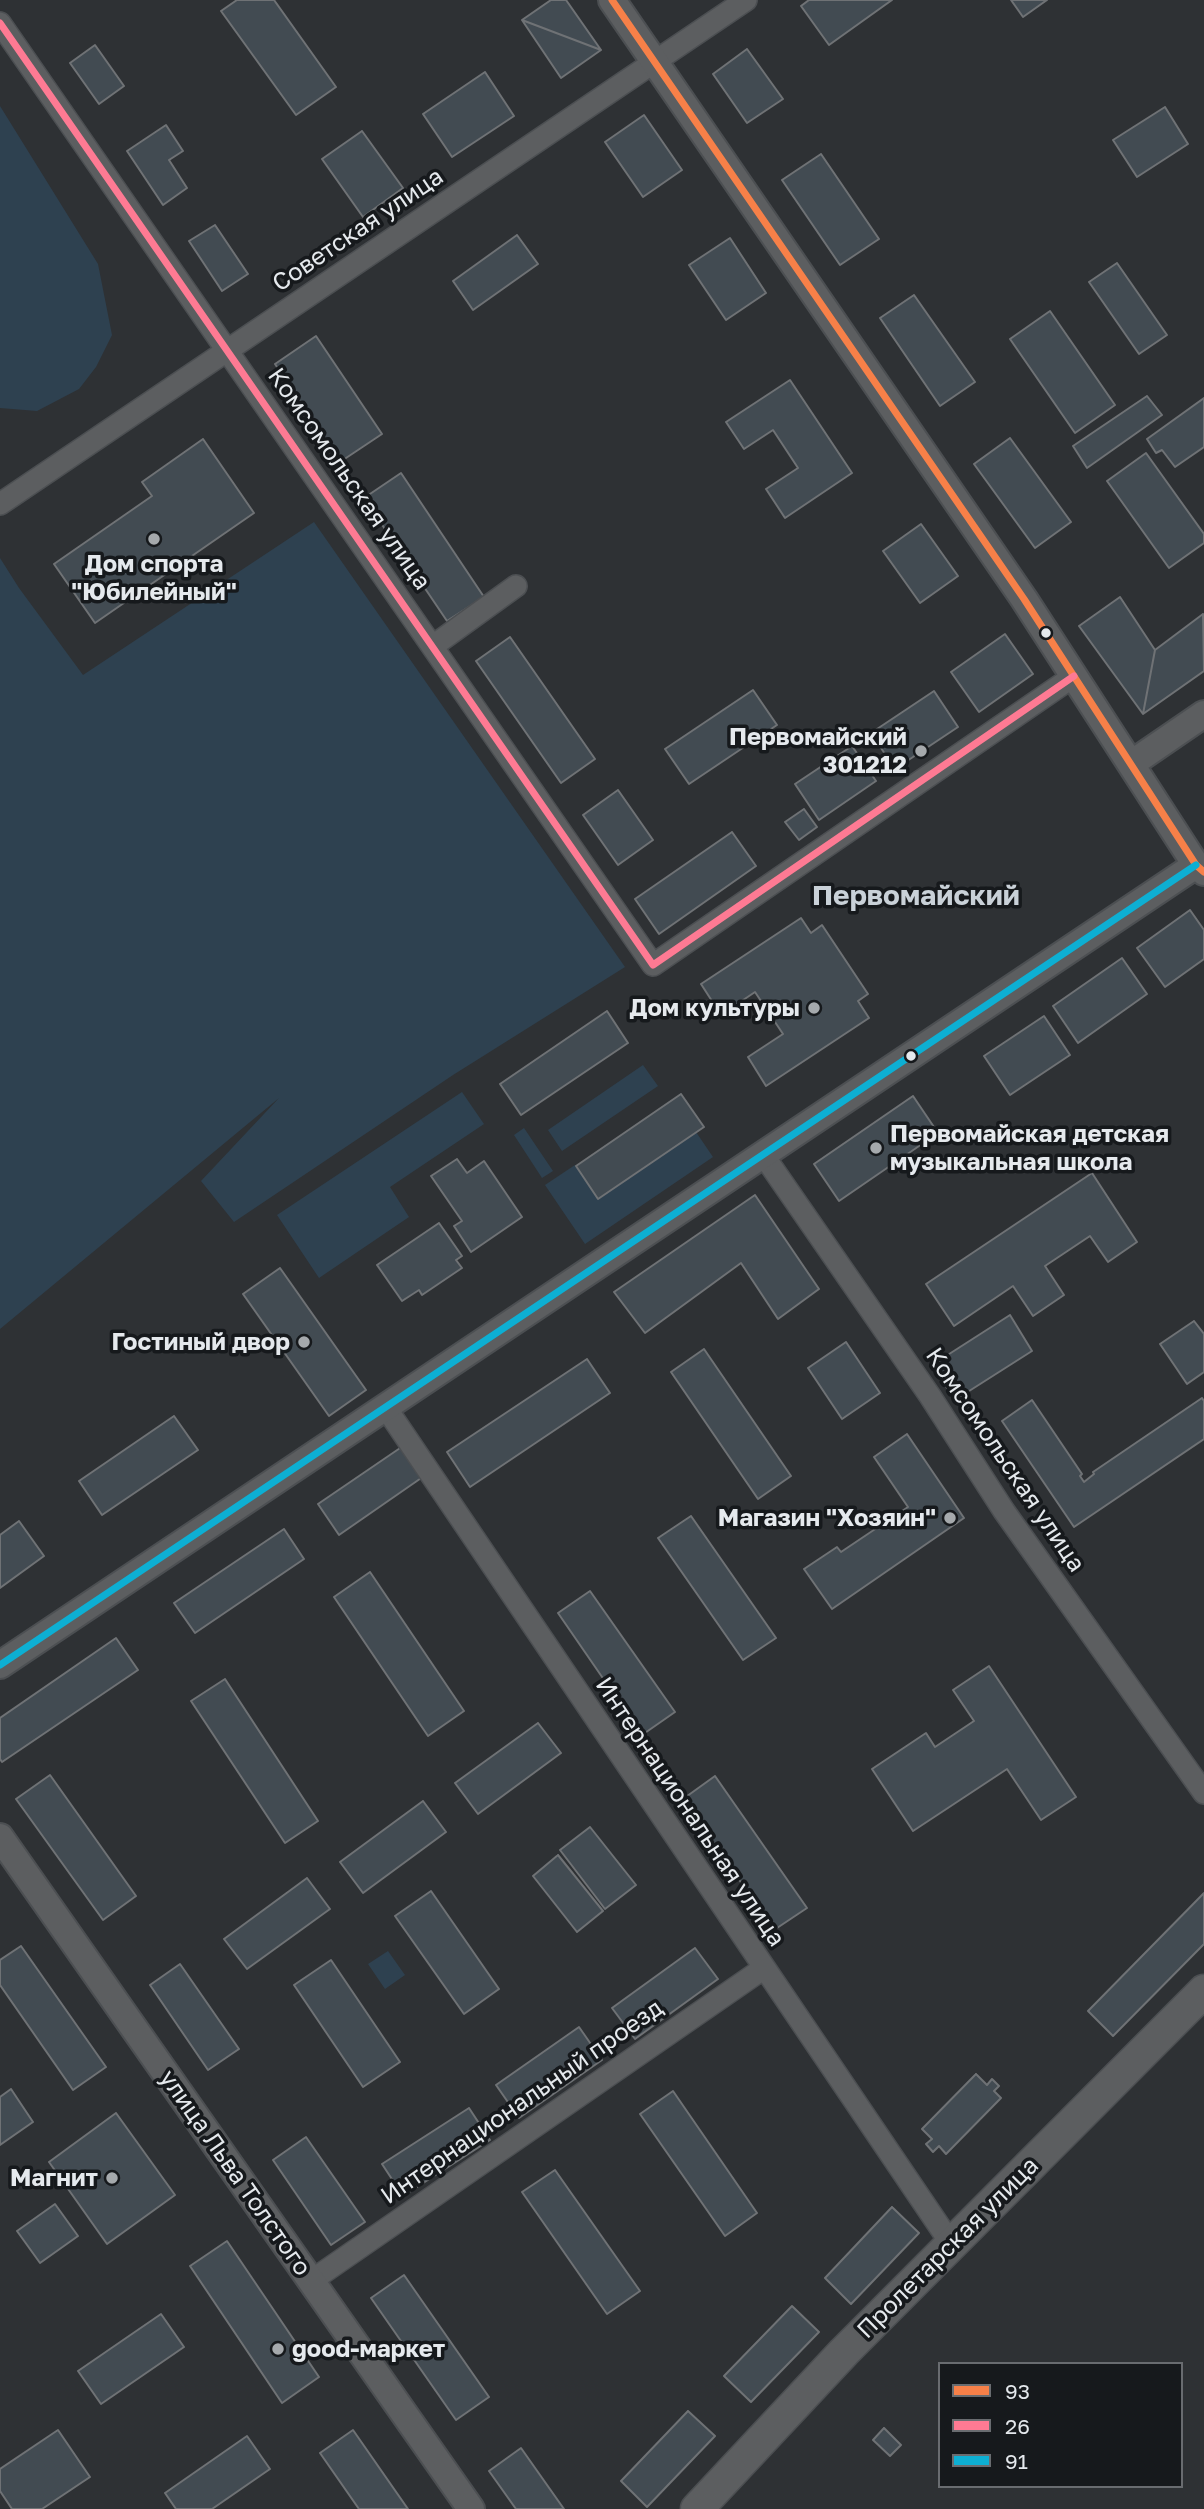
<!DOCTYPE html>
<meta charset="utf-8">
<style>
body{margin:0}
#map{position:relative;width:1204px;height:2509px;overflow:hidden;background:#2e3134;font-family:"Golos Text",sans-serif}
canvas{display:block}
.legend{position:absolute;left:938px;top:2362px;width:245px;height:126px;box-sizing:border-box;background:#16191c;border:2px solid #696c70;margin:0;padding:9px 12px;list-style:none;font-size:21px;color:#e5e9ed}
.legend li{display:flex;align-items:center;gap:14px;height:35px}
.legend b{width:35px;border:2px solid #696c70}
</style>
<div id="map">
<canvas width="1204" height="2509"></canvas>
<ul class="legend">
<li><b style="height:9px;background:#f78048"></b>93</li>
<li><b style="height:9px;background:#fe7a93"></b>26</li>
<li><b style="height:9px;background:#0dafd3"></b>91</li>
</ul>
</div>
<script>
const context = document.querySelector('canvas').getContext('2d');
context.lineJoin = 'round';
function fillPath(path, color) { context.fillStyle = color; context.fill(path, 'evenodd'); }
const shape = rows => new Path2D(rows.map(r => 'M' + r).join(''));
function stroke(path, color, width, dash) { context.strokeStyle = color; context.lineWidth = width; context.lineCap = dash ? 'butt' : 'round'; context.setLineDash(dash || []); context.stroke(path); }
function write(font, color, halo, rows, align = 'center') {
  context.font = font + ' "Golos Text",sans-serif'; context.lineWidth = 7; context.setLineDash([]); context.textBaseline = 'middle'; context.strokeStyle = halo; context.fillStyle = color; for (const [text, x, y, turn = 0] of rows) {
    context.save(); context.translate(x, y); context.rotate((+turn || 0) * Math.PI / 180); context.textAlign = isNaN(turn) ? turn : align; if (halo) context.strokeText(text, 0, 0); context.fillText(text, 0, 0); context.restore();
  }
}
const green = shape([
 [0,106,98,264,112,335,96,367,79,389,37,411,0,408],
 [314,522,625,967,453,1075,234,1222,201,1181,279,1098,0,1329,0,558,19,588,83,675],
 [643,1065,658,1086,562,1151,548,1130],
 [462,1092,484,1124,390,1187,409,1217,319,1278,277,1215],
 [524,1128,553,1171,542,1178,514,1135],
 [696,1132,713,1157,585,1244,545,1185,575,1165,598,1199],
 [388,1951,405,1975,385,1989,368,1964]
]);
const building = shape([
 [237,0,274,0,336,87,296,115,221,11,237,0],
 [551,0,566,0,601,50,522,20,551,0],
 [809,0,892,0,829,45,801,6,809,0],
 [1011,0,1047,0,1023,17,1011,0],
 [522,20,601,50,561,78,522,20],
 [95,45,124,86,99,104,70,63,95,45],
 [747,49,783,99,747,123,713,74,747,49],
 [485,72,514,116,452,157,423,114,485,72],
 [1165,107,1188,144,1137,177,1113,140,1165,107],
 [644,115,682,170,643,197,605,142,644,115],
 [166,125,183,151,169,160,187,188,163,205,127,151,166,125],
 [362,131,403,188,363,217,322,159,362,131],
 [821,154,879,239,840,265,782,180,821,154],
 [215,225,248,274,222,291,189,241,215,225],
 [517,235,538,264,473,310,453,281,517,235],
 [730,238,766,293,726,320,689,265,730,238],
 [1117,263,1167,335,1139,354,1089,282,1117,263],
 [914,295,975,382,940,406,880,318,914,295],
 [1050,311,1115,405,1075,433,1010,339,1050,311],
 [316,336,382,434,340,462,275,364,316,336],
 [790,380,852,473,785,518,766,489,798,468,773,430,744,449,726,422,790,380],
 [1147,396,1162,415,1087,468,1073,446,1147,396],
 [1204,398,1204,447,1175,467,1162,450,1156,453,1147,439,1204,398],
 [1010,438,1071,522,1035,548,974,464,1010,438],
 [203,439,254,513,95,623,54,564,152,496,142,482,203,439],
 [1146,453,1204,534,1204,543,1169,568,1107,481,1146,453],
 [401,473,484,597,447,621,364,498,401,473],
 [921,524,958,576,920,603,883,551,921,524],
 [1120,597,1155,650,1143,714,1079,626,1120,597],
 [1203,614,1204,671,1143,714,1155,650,1203,614],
 [1005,634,1033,674,979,712,951,672,1005,634],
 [510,637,595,759,561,783,476,661,510,637],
 [753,690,777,725,689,784,665,749,753,690],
 [934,691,958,727,895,769,871,733,934,691],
 [852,746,876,781,819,820,795,784,852,746],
 [618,790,653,840,618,865,583,815,618,790],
 [804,809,817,827,799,840,785,822,804,809],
 [732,832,756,866,659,934,635,899,732,832],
 [1190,910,1204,930,1204,959,1165,987,1137,948,1190,910],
 [801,918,811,933,822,925,868,994,858,1001,869,1018,766,1086,748,1057,783,1034,755,992,721,1015,701,984,801,918],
 [1122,958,1147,994,1078,1043,1053,1006,1122,958],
 [607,1011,628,1043,521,1115,500,1084,607,1011],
 [1044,1016,1070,1055,1010,1095,984,1056,1044,1016],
 [681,1094,704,1127,598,1199,576,1166,681,1094],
 [913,1096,938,1133,839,1201,814,1164,913,1096],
 [457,1159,467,1173,484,1161,522,1217,471,1252,454,1226,462,1221,431,1176,457,1159],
 [1092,1173,1137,1242,1108,1262,1090,1236,1045,1266,1064,1295,1033,1316,1013,1286,954,1326,926,1284,1092,1173],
 [755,1195,819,1289,778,1319,741,1263,645,1333,614,1292,755,1195],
 [439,1223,462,1256,456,1260,462,1268,422,1295,419,1290,402,1301,377,1265,439,1223],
 [280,1268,366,1390,329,1416,243,1294,280,1268],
 [1010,1315,1032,1351,955,1400,932,1365,1010,1315],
 [1194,1321,1204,1334,1204,1372,1187,1384,1160,1344,1194,1321],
 [846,1342,880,1393,842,1419,808,1368,846,1342],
 [704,1349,791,1476,758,1499,671,1372,704,1349],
 [587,1359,610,1393,470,1487,447,1452,587,1359],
 [1202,1398,1204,1401,1204,1439,1074,1527,1002,1421,1032,1400,1082,1474,1080,1476,1084,1482,1094,1474,1093,1472,1202,1398],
 [174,1416,198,1450,102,1515,79,1481,174,1416],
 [907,1434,964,1518,832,1609,804,1569,837,1547,841,1552,908,1507,874,1457,907,1434],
 [406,1444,427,1474,339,1535,318,1504,406,1444],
 [691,1516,776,1638,743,1660,658,1538,691,1516],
 [19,1521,44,1556,0,1588,0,1535,19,1521],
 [284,1529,304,1559,195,1633,174,1603,284,1529],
 [370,1572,464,1711,428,1736,334,1597,370,1572],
 [590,1591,675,1712,642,1735,558,1613,590,1591],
 [116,1638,138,1670,2,1762,0,1759,0,1718,116,1638],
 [989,1666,1076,1797,1041,1820,1007,1769,913,1831,872,1769,926,1733,935,1747,974,1721,953,1690,989,1666],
 [225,1679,318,1821,285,1843,191,1701,225,1679],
 [538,1723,561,1753,478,1814,455,1783,538,1723],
 [50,1775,136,1896,103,1920,16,1799,50,1775],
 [715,1776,807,1908,774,1930,683,1799,715,1776],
 [423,1801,446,1832,363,1893,340,1862,423,1801],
 [590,1827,636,1885,605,1909,560,1850,590,1827],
 [558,1855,603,1911,577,1932,533,1876,558,1855],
 [307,1878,330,1909,247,1969,224,1939,307,1878],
 [431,1891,499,1989,464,2014,395,1916,431,1891],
 [1204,1893,1204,1944,1113,2036,1088,2011,1204,1893],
 [21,1946,106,2067,73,2090,0,1985,0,1960,21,1946],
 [695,1948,718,1979,635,2039,612,2008,695,1948],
 [331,1960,400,2062,363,2087,294,1985,331,1960],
 [180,1964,239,2049,208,2070,150,1985,180,1964],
 [579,2027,602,2060,519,2118,496,2085,579,2027],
 [976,2074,987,2085,992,2079,999,2086,994,2091,1001,2098,946,2154,939,2146,933,2152,926,2144,932,2139,922,2129,976,2074],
 [11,2089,33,2122,0,2145,0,2097,11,2089],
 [673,2091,757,2213,725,2236,640,2114,673,2091],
 [469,2108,490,2140,403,2196,382,2164,469,2108],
 [116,2113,175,2195,107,2244,49,2162,116,2113],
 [306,2137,365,2222,331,2245,273,2160,306,2137],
 [555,2170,640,2291,607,2314,522,2192,555,2170],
 [55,2204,78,2236,40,2263,17,2231,55,2204],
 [892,2207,919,2233,851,2304,825,2278,892,2207],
 [227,2241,319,2377,282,2403,190,2266,227,2241],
 [404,2275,489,2397,456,2420,371,2298,404,2275],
 [792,2306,819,2332,751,2402,724,2376,792,2306],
 [161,2314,184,2347,101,2404,78,2371,161,2314],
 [688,2411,715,2436,647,2507,621,2481,688,2411],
 [884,2428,901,2445,890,2456,873,2440,884,2428],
 [58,2430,90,2477,42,2509,12,2509,0,2491,0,2469,58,2430],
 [353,2430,408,2509,359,2509,320,2453,353,2430],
 [247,2436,270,2469,212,2509,176,2509,165,2493,247,2436],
 [521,2448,564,2509,516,2509,489,2471,521,2448]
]);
const minor = shape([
 [0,23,653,965,1074,676],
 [0,504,746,0],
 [433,646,516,586],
 [764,1156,930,1396,1004,1511,1204,1793],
 [386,1408,952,2245],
 [311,2281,764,1968]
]);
const tertiary = shape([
 [612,0,1024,599,1196,865,1204,872],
 [1131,764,1204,714],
 [0,1665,1196,865],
 [0,1837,471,2509]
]);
const secondary = shape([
 [697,2509,844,2352,1204,1991]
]);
const bus1 = shape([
 [612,0,1024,599,1196,865,1204,872]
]);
const bus2 = shape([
 [0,23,653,965,1074,676]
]);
const bus3 = shape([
 [0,1665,1196,865]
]);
const markers = [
 [154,539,7,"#a5a9ac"],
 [1046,633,6,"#e5e9ed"],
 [921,751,7,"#a5a9ac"],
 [814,1008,7,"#a5a9ac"],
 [911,1056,6,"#e5e9ed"],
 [876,1148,7,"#a5a9ac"],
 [304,1342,7,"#a5a9ac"],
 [950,1518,7,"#a5a9ac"],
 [112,2178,7,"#a5a9ac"],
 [278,2349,7,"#a5a9ac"]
];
const streetNames = [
 ["Советская улица",358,230,-34],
 ["Комсомольская улица",349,479,55],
 ["Комсомольская улица",1005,1460,56],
 ["Интернациональная улица",690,1812,56],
 ["Интернациональный проезд",522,2102,-35],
 ["улица Льва Толстого",235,2173,55],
 ["Пролетарская улица",948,2248,-45]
];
const poiNames = [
 ["Дом спорта",154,564,"center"],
 ["\"Юбилейный\"",154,592,"center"],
 ["Первомайский",907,737],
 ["301212",907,765],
 ["Дом культуры",800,1008],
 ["Первомайская детская",890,1134,"left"],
 ["музыкальная школа",890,1162,"left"],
 ["Гостиный двор",290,1342],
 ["Магазин \"Хозяин\"",936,1518],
 ["Магнит",98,2178],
 ["good-маркет",292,2349,"left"]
];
const quarterNames = [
 ["Первомайский",916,896]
];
fillPath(green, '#2e4150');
fillPath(building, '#424b52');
stroke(building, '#6f7275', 2);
stroke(minor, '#4c4f52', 24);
stroke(tertiary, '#4c4f52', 30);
stroke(secondary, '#4c4f52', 35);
stroke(minor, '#5c5e60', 21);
stroke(tertiary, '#5c5e60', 26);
stroke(secondary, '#5c5e60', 32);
stroke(bus1, '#f78048', 7);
stroke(bus2, '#fe7a93', 7);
stroke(bus3, '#0dafd3', 7);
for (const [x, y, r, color] of markers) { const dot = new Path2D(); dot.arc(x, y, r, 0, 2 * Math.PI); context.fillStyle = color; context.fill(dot); stroke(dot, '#16191c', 2.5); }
write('24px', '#e5e9ed', '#16191c', streetNames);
write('bold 24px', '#e5e9ed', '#16191c', poiNames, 'right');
write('bold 28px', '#c9d1d8', '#16191c', quarterNames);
</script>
